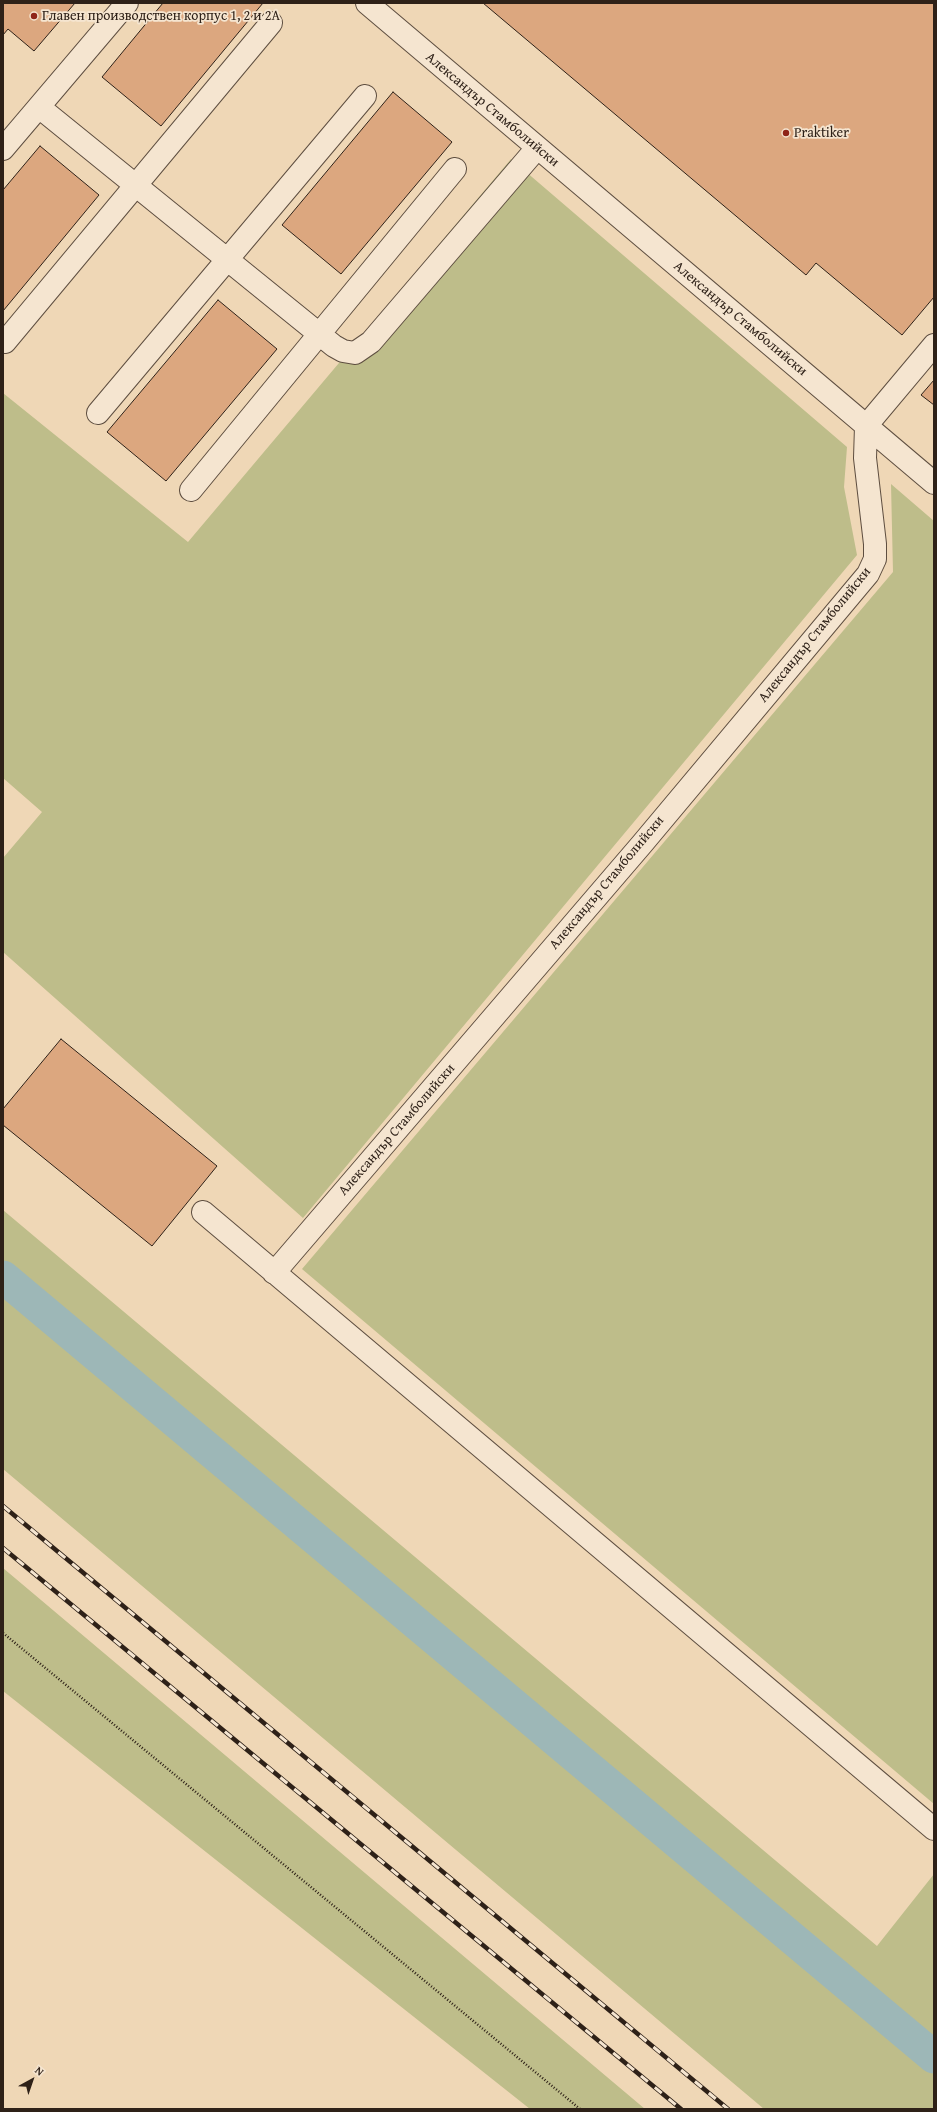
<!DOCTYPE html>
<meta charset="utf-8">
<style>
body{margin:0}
#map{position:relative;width:937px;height:2112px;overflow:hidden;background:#efd7b6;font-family:"Gentium Book Plus",serif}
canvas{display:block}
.frame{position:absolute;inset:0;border:4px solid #2e2118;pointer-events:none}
.north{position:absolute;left:12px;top:2060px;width:40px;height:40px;-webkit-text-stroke:3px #f5e5d0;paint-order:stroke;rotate:40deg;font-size:11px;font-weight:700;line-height:16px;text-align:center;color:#2e2118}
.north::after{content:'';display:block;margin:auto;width:14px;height:18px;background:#2e2118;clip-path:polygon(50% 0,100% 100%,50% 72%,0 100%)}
</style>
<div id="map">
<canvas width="937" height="2112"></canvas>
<div class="frame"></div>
<div class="north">N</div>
</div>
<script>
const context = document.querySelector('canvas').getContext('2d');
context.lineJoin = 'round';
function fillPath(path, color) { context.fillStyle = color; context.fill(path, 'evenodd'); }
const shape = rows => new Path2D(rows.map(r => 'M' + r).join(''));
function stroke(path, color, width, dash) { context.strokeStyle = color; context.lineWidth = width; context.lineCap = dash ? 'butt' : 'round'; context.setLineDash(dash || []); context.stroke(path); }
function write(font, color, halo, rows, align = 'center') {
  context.font = font + ' "Gentium Book Plus",serif'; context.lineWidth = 3.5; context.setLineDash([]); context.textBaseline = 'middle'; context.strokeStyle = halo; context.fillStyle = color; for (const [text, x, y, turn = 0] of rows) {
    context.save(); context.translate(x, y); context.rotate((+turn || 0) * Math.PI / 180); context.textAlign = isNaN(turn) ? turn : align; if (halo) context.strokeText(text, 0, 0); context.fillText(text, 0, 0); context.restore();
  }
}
const green = shape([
 [511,159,847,447,844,487,857,555,303,1218,3,952,3,858,42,812,3,778,3,393,188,542],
 [891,484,934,521,934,1804,302,1269,893,572],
 [3,1210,877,1946,934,1874,934,2109,764,2109,3,1469],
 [3,1568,645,2109,530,2109,3,1691]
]);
const canal = shape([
 [3,1277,934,2057]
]);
const building = shape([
 [3,3,75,3,34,51,8,29,3,35,3,3],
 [163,3,263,3,161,126,102,77,163,3],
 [483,3,934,3,934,297,902,335,816,263,806,275,483,3],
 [393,92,452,142,341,274,282,225,393,92],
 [40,146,99,195,3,311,3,190,40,146],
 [218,300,277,349,166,481,107,432,218,300],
 [934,380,934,405,921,395,934,380],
 [61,1039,217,1166,152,1246,3,1125,3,1109,61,1039]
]);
const path = shape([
 [3,1633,580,2109]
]);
const minor = shape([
 [367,3,934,483],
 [39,107,334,346,343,351,355,353,371,342,537,148],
 [3,149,127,3],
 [5,342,271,23],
 [98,413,365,96],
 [866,426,934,345],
 [191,490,455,169],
 [203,1212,934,1829],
 [274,1273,642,844,868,574,875,559,875,544,865,458,866,426]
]);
const rail = shape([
 [3,1506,728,2109],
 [3,1548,681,2109]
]);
const markers = [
 [34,16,4,"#8f2418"],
 [786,133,4,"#8f2418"]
];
const poiNames = [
 ["Главен производствен корпус 1, 2 и 2А",42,16],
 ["Praktiker",794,133]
];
const streetNames = [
 ["Александър Стамболийски",492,110,40],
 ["Александър Стамболийски",740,319,40],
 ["Александър Стамболийски",815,635,-51],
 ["Александър Стамболийски",607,883,-50],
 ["Александър Стамболийски",397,1130,-49]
];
fillPath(green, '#bebd8a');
stroke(canal, '#9db7b7', 33);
fillPath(building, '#dca77f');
stroke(building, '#2e2118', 1);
stroke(minor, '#5e4e40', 24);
stroke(path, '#2e2118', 2.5, [1, 2]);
stroke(minor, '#f5e5d0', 22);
stroke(rail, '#2e2118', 4.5);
stroke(rail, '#f5e5d0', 3, [9]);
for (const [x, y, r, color] of markers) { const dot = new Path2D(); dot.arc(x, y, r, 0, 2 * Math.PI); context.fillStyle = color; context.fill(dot); stroke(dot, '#f5e5d0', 1.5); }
write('14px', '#2e2118', '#f5e5d0', poiNames, 'left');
write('14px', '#2e2118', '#f5e5d0', streetNames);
</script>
